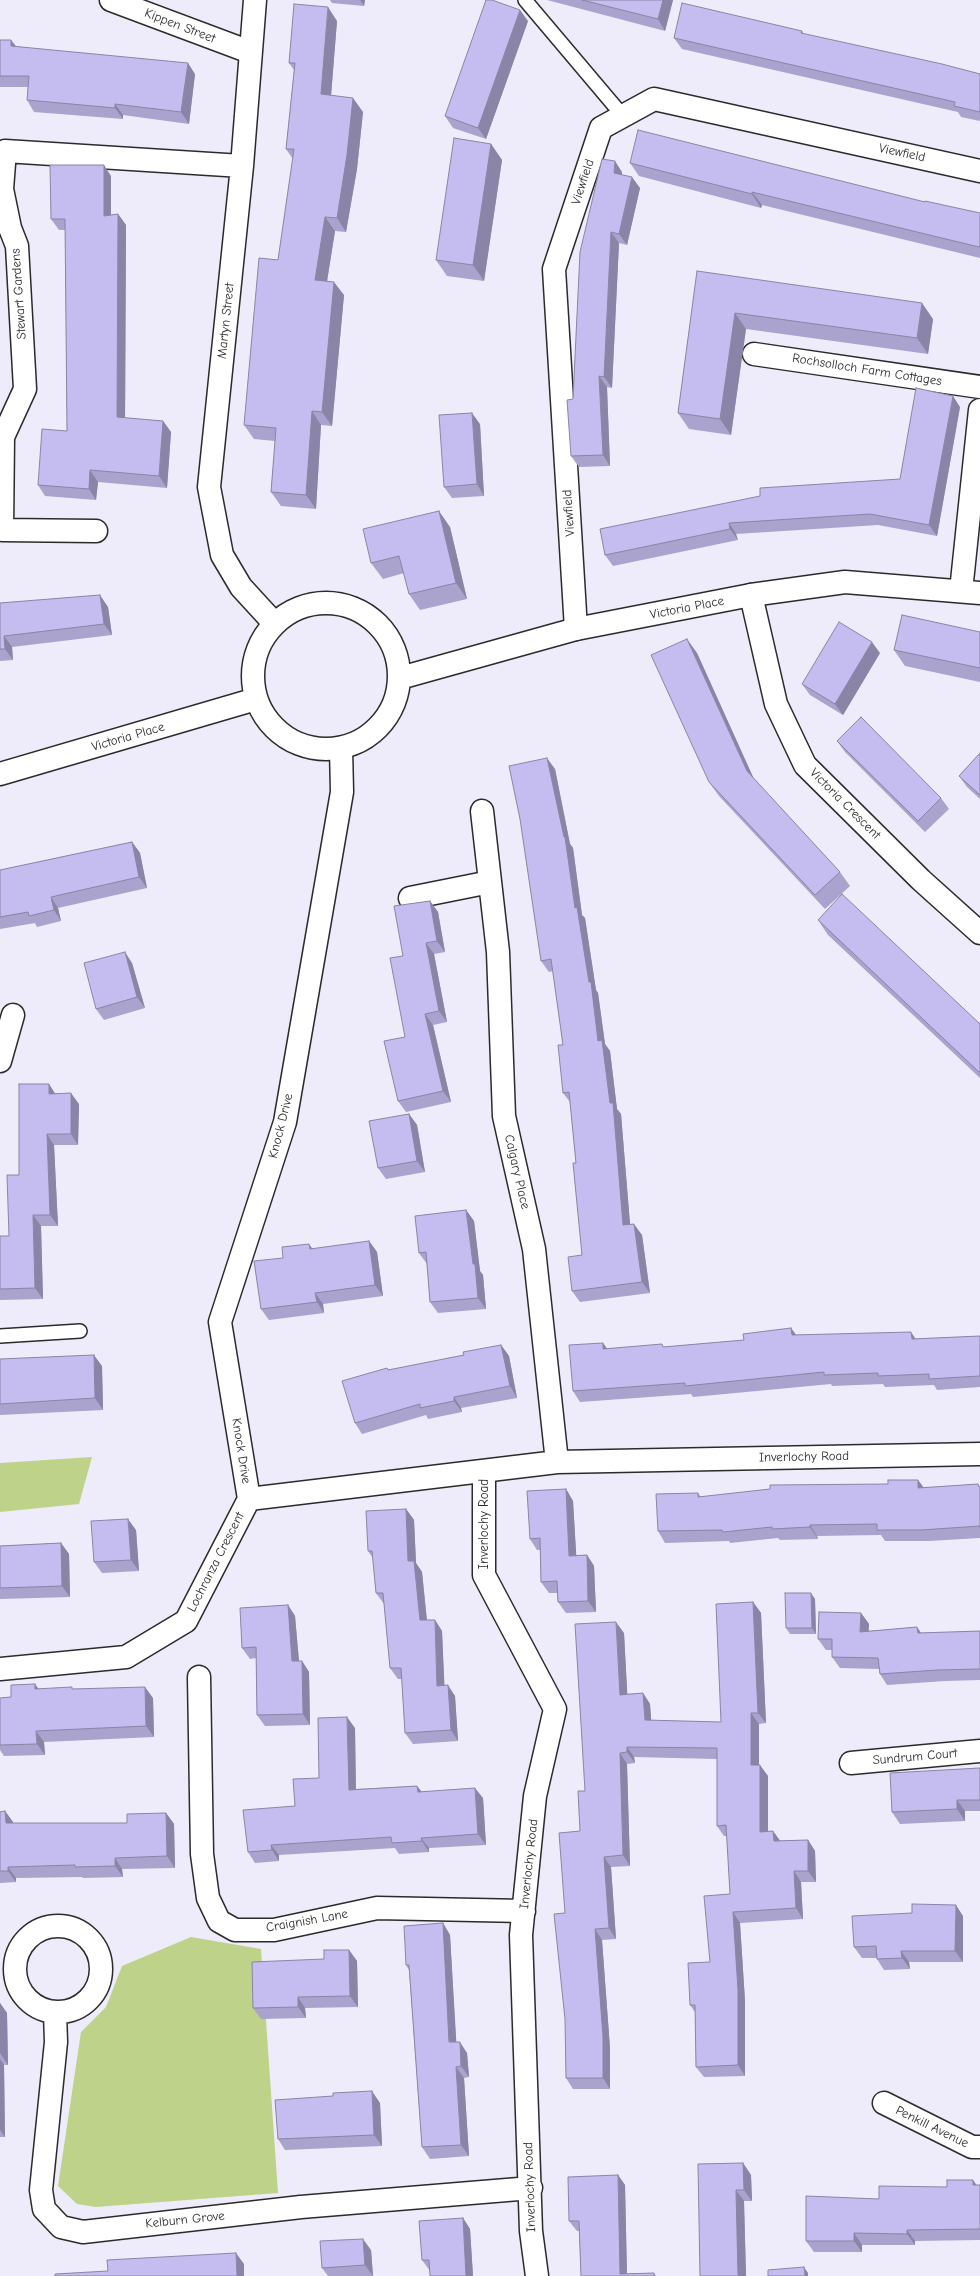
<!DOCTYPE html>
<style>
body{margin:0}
canvas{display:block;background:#eeebfa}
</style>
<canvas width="980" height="2276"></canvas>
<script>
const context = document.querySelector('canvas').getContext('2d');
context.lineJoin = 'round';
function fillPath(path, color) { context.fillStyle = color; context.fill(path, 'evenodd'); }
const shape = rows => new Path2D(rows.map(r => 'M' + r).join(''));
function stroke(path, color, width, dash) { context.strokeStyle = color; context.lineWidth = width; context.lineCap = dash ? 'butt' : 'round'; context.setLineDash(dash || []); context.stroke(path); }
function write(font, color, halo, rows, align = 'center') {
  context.font = font + ' "Comic Neue",sans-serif'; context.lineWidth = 3; context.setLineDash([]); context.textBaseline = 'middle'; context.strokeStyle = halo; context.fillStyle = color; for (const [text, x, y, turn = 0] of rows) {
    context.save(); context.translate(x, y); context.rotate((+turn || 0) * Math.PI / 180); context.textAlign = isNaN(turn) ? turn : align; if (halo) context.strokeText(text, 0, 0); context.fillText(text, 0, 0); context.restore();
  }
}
const green = shape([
 [92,1457,79,1504,0,1512,0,1463],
 [191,1937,261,1949,278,2193,96,2207,77,2204,58,2186,81,2032,106,2007,122,1966]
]);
const lane = shape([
 [525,0,623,116],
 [0,1336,80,1331]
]);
const street = shape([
 [111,0,250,52],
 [255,0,242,166,209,487,222,555,241,587,274,623],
 [754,354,980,387],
 [96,531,2,530,3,437,25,389,17,246,10,228,2,189,5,151,242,166],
 [961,591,980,410],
 [751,595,776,704,805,765,921,880,980,933],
 [576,629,554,269,601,128,654,99,980,171],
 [482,811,498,952,504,1116,534,1249,557,1462],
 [410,898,490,882],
 [0,1061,13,1015],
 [484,1471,484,1575,555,1709,535,1796,521,1935,531,2231,537,2276],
 [249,1499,220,1322,285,1122,342,792,341,748],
 [249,1499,557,1462,980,1454],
 [0,1669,126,1657,186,1621,249,1499],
 [199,1677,202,1854,208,1898,219,1921,235,1930,274,1930,377,1908,524,1911],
 [851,1763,980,1751],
 '15 1969a43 43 0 1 1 86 0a43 43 0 1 1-86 0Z',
 [55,2013,56,2042,41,2190,44,2209,61,2227,83,2232,301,2207,531,2188],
 [884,2103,972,2147,980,2147]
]);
const secondary = shape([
 '253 676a73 73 0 1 1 146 0a73 73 0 1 1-146 0Z',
 [400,678,576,629,751,595,845,582,980,593],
 [0,774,256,699]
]);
const wall = shape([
 [330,0,365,0,364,6,332,3],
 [547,0,673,0,665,31],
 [337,21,331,96,363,112,357,169,346,232,335,231,327,281,344,295,332,426,321,425,316,509,281,506,271,492,275,441,254,439,244,425,278,260,293,159,286,149,294,70,289,63],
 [528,21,486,139,453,128,445,116],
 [802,31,804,34,980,74,980,121,961,117,958,112,682,49,674,38],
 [0,40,11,40,16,46,195,74,189,124,123,115,123,119,34,112,27,100,28,87,0,87],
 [491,144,502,160,484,281,447,276,436,260],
 [630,163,925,202,980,213,980,258,762,205,761,208,639,176],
 [622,172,622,175,640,188,627,245,619,243,612,388,607,387,610,466,579,467,571,456,573,399],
 [111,176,111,215,118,214,126,225,125,418,163,421,171,432,167,488,98,482,96,500,45,496,38,485,67,431,65,230,59,230,51,219],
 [697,271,933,319,928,354,746,329,731,435,689,429,678,413],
 [960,407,937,536,878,525,736,534,738,540,613,566,605,555,600,529,900,479],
 [480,424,484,496,452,498,444,487],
 [450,527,467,599,420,610,409,594,404,573,383,579,371,563],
 [0,603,108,607,112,635,12,647,13,660,0,661],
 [980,632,980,682,905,666,894,650],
 [697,653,754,779,840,872,850,886,825,909,719,796,709,782],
 [880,653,843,715,810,695,802,684],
 [837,741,941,798,949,809,925,832,845,752],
 [980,753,980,799,967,787,959,776],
 [555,769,570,844,573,848,582,915,585,918,596,990,598,993,605,1044,610,1051,617,1109,621,1114,630,1224,642,1235,650,1293,580,1302,572,1291,582,1255,576,1163,570,1102,563,1093,563,1045,553,971,549,972,541,961],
 [132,842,140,853,147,888,58,908,61,921,37,927,35,923,0,929,0,870],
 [430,901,438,912,445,952,434,954,447,1022,433,1025,451,1102,406,1112,398,1101,405,1037,403,956],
 [818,920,980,1024,980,1078,828,935],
 [132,963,145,1008,104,1020,96,1009],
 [49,1084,55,1094,79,1104,78,1145,54,1145,58,1226,41,1226,43,1299,0,1300,0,1236,9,1236,19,1175],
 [409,1114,417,1125,425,1172,386,1179,378,1168],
 [466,1210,474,1221,480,1271,483,1275,486,1309,438,1313,430,1302,427,1264,419,1253],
 [369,1241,377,1252,383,1296,323,1304,324,1313,269,1320,261,1309,283,1258,313,1249],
 [791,1328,796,1335,916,1339,980,1336,980,1387,937,1390,934,1385,885,1387,883,1384,832,1386,831,1384,693,1397,691,1394,580,1402,573,1391,603,1343,607,1349,664,1347,744,1340],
 [501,1345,509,1356,517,1398,461,1408,462,1412,428,1419,426,1415,362,1434,355,1423,387,1368,389,1370,464,1355],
 [0,1359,102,1366,103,1410,0,1415],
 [918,1480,924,1488,978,1484,980,1487,980,1538,929,1541,885,1541,881,1535,817,1536,818,1539,780,1540,778,1538,730,1543,729,1541,665,1543,658,1531,698,1493,701,1497,888,1484],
 [566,1489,573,1501,576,1555,587,1555,594,1566,596,1612,566,1613,558,1602,557,1593,549,1593,541,1582,540,1550,537,1550,530,1539],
 [406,1509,414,1520,416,1563,422,1572,427,1620,435,1620,442,1631,444,1685,455,1696,458,1741,413,1744,405,1733,402,1679,398,1679,390,1668,384,1604,376,1593,373,1558,368,1551],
 [136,1530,139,1571,102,1573,94,1562],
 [61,1543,69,1554,70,1597,0,1599,0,1546],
 [815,1599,816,1634,790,1634,786,1628],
 [753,1602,761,1613,766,1723,759,1724,759,1765,768,1776,768,1831,773,1831,780,1841,808,1840,815,1851,816,1882,801,1882,803,1919,740,1923,745,2001,745,2076,704,2077,696,2067,695,2012,690,2005,710,1962,730,1894,727,1836,724,1836,717,1826,717,1759,634,1757,635,1763,627,1764,630,1866,611,1867,616,1939,602,1940,610,2048,610,2089,573,2089,566,2078,565,1913,580,1831,585,1791,624,1633,627,1694,643,1693,650,1704,651,1721,721,1722],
 [288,1605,295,1616,299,1661,302,1661,309,1672,310,1725,265,1726,257,1715,256,1658,250,1659,242,1648],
 [861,1613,869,1624,868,1631,917,1627,921,1633,980,1631,980,1680,945,1681,887,1685,880,1674,879,1669,840,1668,832,1657,832,1650,826,1650,818,1639],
 [39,1689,74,1689,153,1698,154,1737,44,1742,45,1755,4,1756,0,1750,0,1698,11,1697],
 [355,1728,356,1789,417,1786,422,1792,483,1798,486,1845,429,1848,429,1852,399,1854,395,1848,279,1855,279,1861,255,1863,248,1852,295,1806,319,1778],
 [980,1768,980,1811,965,1811,965,1821,900,1824,892,1812],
 [5,1811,13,1822,13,1823,127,1823,166,1813,174,1824,175,1868,122,1869,123,1877,83,1878,82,1877,16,1878,16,1882,0,1883,0,1812],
 [963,1916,963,1962,909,1962,910,1969,884,1970,877,1959,876,1958,862,1958,854,1947],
 [443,1923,450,1935,456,2042,467,2053,469,2077,464,2078,469,2156,430,2159,422,2147,409,1970,406,1965],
 [349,1950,357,1961,358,2007,305,2008,306,2018,261,2019,253,2008,324,1959],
 [0,2003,7,2013,8,2065,4,2065,5,2137,0,2137],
 [333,2096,380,2103,382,2146,285,2150,278,2139],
 [743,2163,751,2175,752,2201,744,2201,746,2276,700,2276],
 [618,2175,625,2185,627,2274,654,2273,656,2276,581,2276,579,2231,577,2231,569,2221],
 [973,2180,976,2185,980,2185,980,2240,915,2241,915,2245,862,2245,862,2252,814,2252,806,2241,879,2199,947,2187],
 [463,2218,470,2229,473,2276,430,2276,430,2271,422,2260],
 [371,2250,373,2276,328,2276,322,2268]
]);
const shadedWall = shape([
 [360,0,365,0,364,6],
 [663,0,673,0,665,31,658,19],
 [328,7,337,21,330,108,321,94],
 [520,10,528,21,486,139,478,128],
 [11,40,19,51,11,46],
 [188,63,195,74,189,124,181,112],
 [353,98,363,112,357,169,346,232,337,218],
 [115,104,123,115,123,119,115,108],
 [491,144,502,160,484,281,473,265],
 [615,161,622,172,622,184,614,173],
 [104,165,111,176,111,227,104,216],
 [632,177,640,188,627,245,619,234],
 [752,192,762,205,761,208,752,194],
 [118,214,126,225,125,428,117,417],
 [325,217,335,231,325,294,315,280],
 [611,232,619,243,612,388,604,377],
 [334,282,344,295,332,426,322,412],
 [922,303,933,319,928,354,917,338],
 [735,313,746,329,731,435,720,419],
 [599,376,607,387,610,466,603,455],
 [953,396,960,407,937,536,929,525],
 [312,411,321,425,316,509,306,495],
 [472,413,480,424,484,496,477,484],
 [163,421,171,432,167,488,159,476],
 [90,470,98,482,96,500,89,489],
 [439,511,450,527,467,599,456,583],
 [729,523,736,534,738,540,730,529],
 [100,595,108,607,112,635,104,624],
 [4,636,12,647,13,660,5,649],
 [687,639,697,653,757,786,747,771],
 [872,642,880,653,843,715,835,704],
 [547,758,555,769,570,844,573,848,582,915,585,918,596,990,598,993,605,1044,610,1051,617,1109,621,1114,631,1236,623,1225,610,1103,598,1041,589,982,575,908,564,837],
 [132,842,140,853,147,888,139,877],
 [51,897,58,908,61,921,54,910],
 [430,901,438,912,445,952,437,941],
 [426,943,434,954,447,1022,439,1011],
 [125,952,132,963,145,1008,137,997],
 [425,1014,433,1025,451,1102,443,1091],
 [49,1084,56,1095,49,1094],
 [71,1093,79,1104,78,1145,71,1134],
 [409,1114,417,1125,425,1172,417,1161],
 [47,1134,54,1145,58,1226,50,1215],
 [466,1210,474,1221,480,1271,483,1275,486,1309,478,1298],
 [33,1215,41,1226,43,1299,35,1288],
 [634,1224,642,1235,650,1293,642,1282],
 [369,1241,377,1252,383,1296,375,1285],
 [309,1244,317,1255,310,1249],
 [315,1293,323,1304,324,1313,317,1302],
 [791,1328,799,1339,792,1335],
 [911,1332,919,1344,912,1339],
 [603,1343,611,1354,603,1349],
 [501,1345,509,1356,517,1398,510,1386],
 [94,1355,102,1366,103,1410,95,1398],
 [454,1397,461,1408,462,1412,454,1401],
 [918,1480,926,1491,918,1488],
 [566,1489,573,1501,577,1567,569,1556],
 [406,1509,414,1520,416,1563,422,1572,428,1632,420,1620,408,1561],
 [128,1519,136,1530,139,1571,131,1560],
 [810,1525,817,1536,818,1539,810,1527],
 [61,1543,69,1554,70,1597,62,1586],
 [587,1555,594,1566,596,1612,588,1601],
 [811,1593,815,1599,816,1634,812,1628],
 [753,1602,761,1613,766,1723,758,1713],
 [288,1605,295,1616,300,1673,292,1661],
 [861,1613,869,1624,868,1643,860,1632],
 [435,1620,442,1631,445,1697,437,1686],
 [616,1622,624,1633,628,1706,620,1695],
 [917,1627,925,1639,918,1633],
 [302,1661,309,1672,310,1725,303,1714],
 [35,1684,43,1695,35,1689],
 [448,1685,455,1696,458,1741,451,1730],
 [145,1687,153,1698,154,1737,146,1726],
 [643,1693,650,1704,652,1731,645,1720],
 [751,1713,759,1724,759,1776,751,1765],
 [347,1717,355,1728,356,1801,349,1790],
 [36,1731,44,1742,45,1755,37,1744],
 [627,1747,634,1757,635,1763,627,1752],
 [620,1753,627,1764,630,1866,623,1855],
 [760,1765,768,1776,768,1842,760,1832],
 [417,1786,425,1796,418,1792],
 [475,1788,483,1798,486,1845,478,1834],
 [957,1800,965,1811,965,1821,957,1809],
 [5,1811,13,1822,13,1834,6,1823],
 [166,1813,174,1824,175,1868,167,1856],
 [773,1831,781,1842,774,1841],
 [421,1838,429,1848,429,1852,422,1841],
 [808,1840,815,1851,816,1882,808,1871],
 [271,1845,279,1855,279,1861,272,1850],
 [604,1857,611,1867,616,1939,609,1928],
 [115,1858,122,1869,123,1877,115,1866],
 [8,1867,16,1878,16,1882,8,1871],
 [794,1871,801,1882,803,1919,796,1908],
 [956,1905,963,1916,963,1962,955,1951],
 [733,1912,740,1923,745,2001,745,2076,738,2065],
 [443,1923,450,1935,457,2053,449,2042],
 [595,1929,602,1940,610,2048,610,2089,603,2078],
 [349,1950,357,1961,358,2007,350,1996],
 [901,1951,909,1962,910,1969,902,1958],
 [298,1997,305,2008,306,2018,298,2007],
 [0,2003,7,2013,8,2065,0,2053],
 [460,2042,467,2053,469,2077,461,2066],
 [0,2059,4,2065,5,2137,0,2130],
 [456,2067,464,2078,469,2156,461,2145],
 [372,2091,380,2103,382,2146,374,2135],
 [743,2163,751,2175,752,2201,744,2190],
 [618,2175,625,2185,627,2276,620,2274],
 [973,2180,980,2190,973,2185],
 [736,2190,744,2201,746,2276,738,2276],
 [463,2218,470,2229,473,2276,466,2276],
 [907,2230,915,2241,915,2245,907,2234],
 [854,2233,862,2245,862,2252,854,2241],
 [363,2239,371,2250,373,2276,365,2265],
 [236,2253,244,2264,244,2276,237,2276],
 [804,2267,808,2273,808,2276,805,2276]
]);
const building = shape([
 [486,0,492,0,520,10,478,128,445,116,486,0],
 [582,0,663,0,658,19,582,0],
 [682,3,802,31,801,33,942,64,980,74,980,112,954,106,955,102,674,38,682,3],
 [294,4,328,7,321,94,353,98,347,155,337,218,325,217,315,280,334,282,322,412,312,411,306,495,271,492,276,428,244,425,259,258,278,260,294,149,286,149,295,63,289,63,294,4],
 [0,40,11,40,11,46,188,63,181,112,115,104,115,108,27,100,29,76,0,76,0,40],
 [638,130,925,202,925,201,980,213,980,244,979,247,752,192,752,194,630,163,638,130],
 [454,138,491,144,473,265,436,260,454,138],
 [602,159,615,161,614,173,632,177,619,234,611,232,604,377,599,376,603,455,571,456,567,400,573,399,580,252,602,159],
 [50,165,104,165,104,216,118,214,117,417,163,421,159,476,90,470,89,489,38,485,42,429,67,431,65,219,51,219,50,165],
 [697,271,922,303,917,338,735,313,720,419,678,413,697,271],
 [916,388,953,396,929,525,870,514,729,523,730,529,605,555,600,529,760,496,760,488,900,479,916,388],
 [472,413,477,484,444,487,439,415,472,413],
 [439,511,456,583,409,594,399,556,371,563,363,529,439,511],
 [100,595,104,624,4,636,5,649,0,649,0,603,100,595],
 [902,615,980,632,980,668,894,650,902,615],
 [839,622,872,642,835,704,802,684,839,622],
 [687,639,747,771,840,872,815,895,709,782,651,655,687,639],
 [861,717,941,798,918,821,837,741,861,717],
 [980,753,980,795,959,776,980,753],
 [547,758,564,837,565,837,575,908,577,907,589,982,591,982,598,1041,602,1040,610,1103,613,1103,623,1225,634,1224,642,1282,572,1291,568,1257,582,1255,573,1163,576,1163,569,1092,563,1093,558,1045,563,1045,551,959,541,961,520,819,509,766,547,758],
 [132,842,139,877,51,897,54,910,29,916,28,912,0,917,0,870,132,842],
 [842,894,980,1024,980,1073,818,920,842,894],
 [430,901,437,941,426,943,439,1011,425,1014,443,1091,398,1101,384,1041,405,1037,390,958,403,956,394,906,430,901],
 [125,952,137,997,96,1009,84,963,125,952],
 [19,1084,49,1084,49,1094,71,1093,71,1134,47,1134,50,1215,33,1215,35,1288,0,1289,0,1236,9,1236,7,1175,19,1175,19,1084],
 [409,1114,417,1161,378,1168,369,1121,409,1114],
 [466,1210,473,1264,475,1264,478,1298,430,1302,426,1252,419,1253,415,1216,466,1210],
 [369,1241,375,1285,315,1293,317,1302,261,1309,254,1261,283,1258,282,1247,309,1244,310,1249,369,1241],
 [791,1328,792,1335,911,1332,912,1339,980,1336,980,1376,929,1379,929,1374,878,1376,878,1373,824,1375,824,1372,685,1386,685,1383,573,1391,569,1345,603,1343,603,1349,662,1344,663,1347,744,1340,743,1334,791,1328],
 [501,1345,510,1386,454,1397,454,1401,420,1408,420,1404,355,1423,342,1381,387,1368,388,1370,464,1355,463,1352,501,1345],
 [94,1355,95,1398,0,1404,0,1359,94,1355],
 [888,1480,918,1480,918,1488,978,1484,979,1487,980,1487,980,1526,921,1530,877,1530,877,1524,810,1525,810,1527,772,1529,772,1527,723,1532,722,1530,658,1531,656,1494,698,1493,698,1497,770,1489,770,1485,888,1484,888,1480],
 [566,1489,569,1556,587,1555,588,1601,558,1602,557,1581,541,1582,540,1538,530,1539,527,1491,566,1489],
 [406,1509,408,1561,414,1561,420,1620,435,1620,437,1686,448,1685,451,1730,405,1733,401,1668,390,1668,383,1593,376,1593,372,1551,368,1551,366,1511,406,1509],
 [128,1519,131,1560,94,1562,91,1521,128,1519],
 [61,1543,62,1586,0,1588,0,1546,61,1543],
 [785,1593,811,1593,812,1628,786,1628,785,1593],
 [753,1602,758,1713,751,1713,751,1765,760,1765,760,1832,773,1831,774,1841,808,1840,808,1871,794,1871,796,1908,733,1912,738,1990,738,2065,696,2067,695,2005,690,2005,688,1963,710,1962,704,1896,730,1894,726,1825,717,1826,717,1748,627,1747,627,1752,620,1753,623,1855,604,1857,609,1928,595,1929,603,2037,603,2078,566,2078,565,2019,554,1914,565,1913,559,1833,580,1831,578,1791,585,1791,575,1624,616,1622,620,1695,643,1693,645,1720,721,1722,716,1604,753,1602],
 [288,1605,292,1661,302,1661,303,1714,257,1715,256,1647,242,1648,240,1608,288,1605],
 [819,1612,861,1613,860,1632,917,1627,918,1633,980,1631,980,1669,937,1670,880,1674,878,1658,832,1657,832,1639,818,1639,819,1612],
 [35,1684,35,1689,72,1687,72,1689,145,1687,146,1726,36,1731,37,1744,0,1745,0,1698,11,1697,11,1685,35,1684],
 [347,1717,349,1790,417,1786,418,1792,475,1788,478,1834,421,1838,422,1841,392,1843,391,1837,271,1845,272,1850,248,1852,243,1810,295,1806,293,1779,319,1778,318,1718,347,1717],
 [980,1768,980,1800,957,1800,957,1809,892,1812,890,1773,980,1768],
 [5,1811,6,1823,127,1823,127,1814,166,1813,167,1856,115,1858,115,1866,75,1867,75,1865,8,1867,8,1871,0,1871,0,1812,5,1811],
 [912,1904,956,1905,955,1951,901,1951,902,1958,877,1959,876,1946,854,1947,852,1916,912,1913,912,1904],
 [443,1923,449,2042,460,2042,461,2066,456,2067,461,2145,422,2147,409,1965,406,1965,404,1926,443,1923],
 [324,1950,349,1950,350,1996,298,1997,298,2007,253,2008,252,1962,324,1959,324,1950],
 [372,2091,374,2135,278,2139,275,2100,333,2096,333,2093,372,2091],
 [743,2163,744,2190,736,2190,738,2276,700,2276,698,2164,743,2163],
 [618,2175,620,2274,654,2273,654,2276,581,2276,579,2221,569,2221,568,2177,618,2175],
 [947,2180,973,2180,973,2185,980,2185,980,2229,907,2230,907,2234,854,2233,854,2241,806,2241,806,2196,879,2199,879,2186,947,2187,947,2180],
 [463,2218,466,2276,430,2276,429,2260,422,2260,419,2221,463,2218],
 [363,2239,365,2265,322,2268,320,2241,363,2239],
 [236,2253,237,2276,55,2276,55,2274,108,2271,107,2260,236,2253],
 [804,2267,805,2276,768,2276,768,2270,804,2267]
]);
const streetNames = [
 ["Kippen Street",180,26,21],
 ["Viewfield",902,153,12],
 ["Viewfield",583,182,-72],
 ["Stewart Gardens",19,294,-94],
 ["Martyn Street",226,321,-84],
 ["Rochsolloch Farm Cottages",867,370,9],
 ["Viewfield",569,513,-94],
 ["Victoria Place",687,608,-11],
 ["Victoria Place",128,737,-16],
 ["Victoria Crescent",845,804,45],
 ["Knock Drive",281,1126,-76],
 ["Calgary Place",517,1172,77],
 ["Knock Drive",241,1451,81],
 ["Inverlochy Road",804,1457,-1],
 ["Inverlochy Road",484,1524,-90],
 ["Lochranza Crescent",216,1562,-63],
 ["Sundrum Court",915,1757,-5],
 ["Inverlochy Road",529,1864,-84],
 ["Craignish Lane",307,1921,-10],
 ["Penkill Avenue",932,2127,26],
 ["Inverlochy Road",530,2187,-92],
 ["Kelburn Grove",185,2220,-6]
];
fillPath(green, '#bed389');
stroke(lane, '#2b2b2b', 16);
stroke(street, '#2b2b2b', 25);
stroke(secondary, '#2b2b2b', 25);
stroke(lane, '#fff', 13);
stroke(street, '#fff', 22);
stroke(secondary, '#fff', 22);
fillPath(wall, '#a9a3ce');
fillPath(shadedWall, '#8a84a7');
fillPath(building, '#c5bdef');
stroke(building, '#8a84a7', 1);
write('13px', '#2b2b2b', '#fff', streetNames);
</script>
